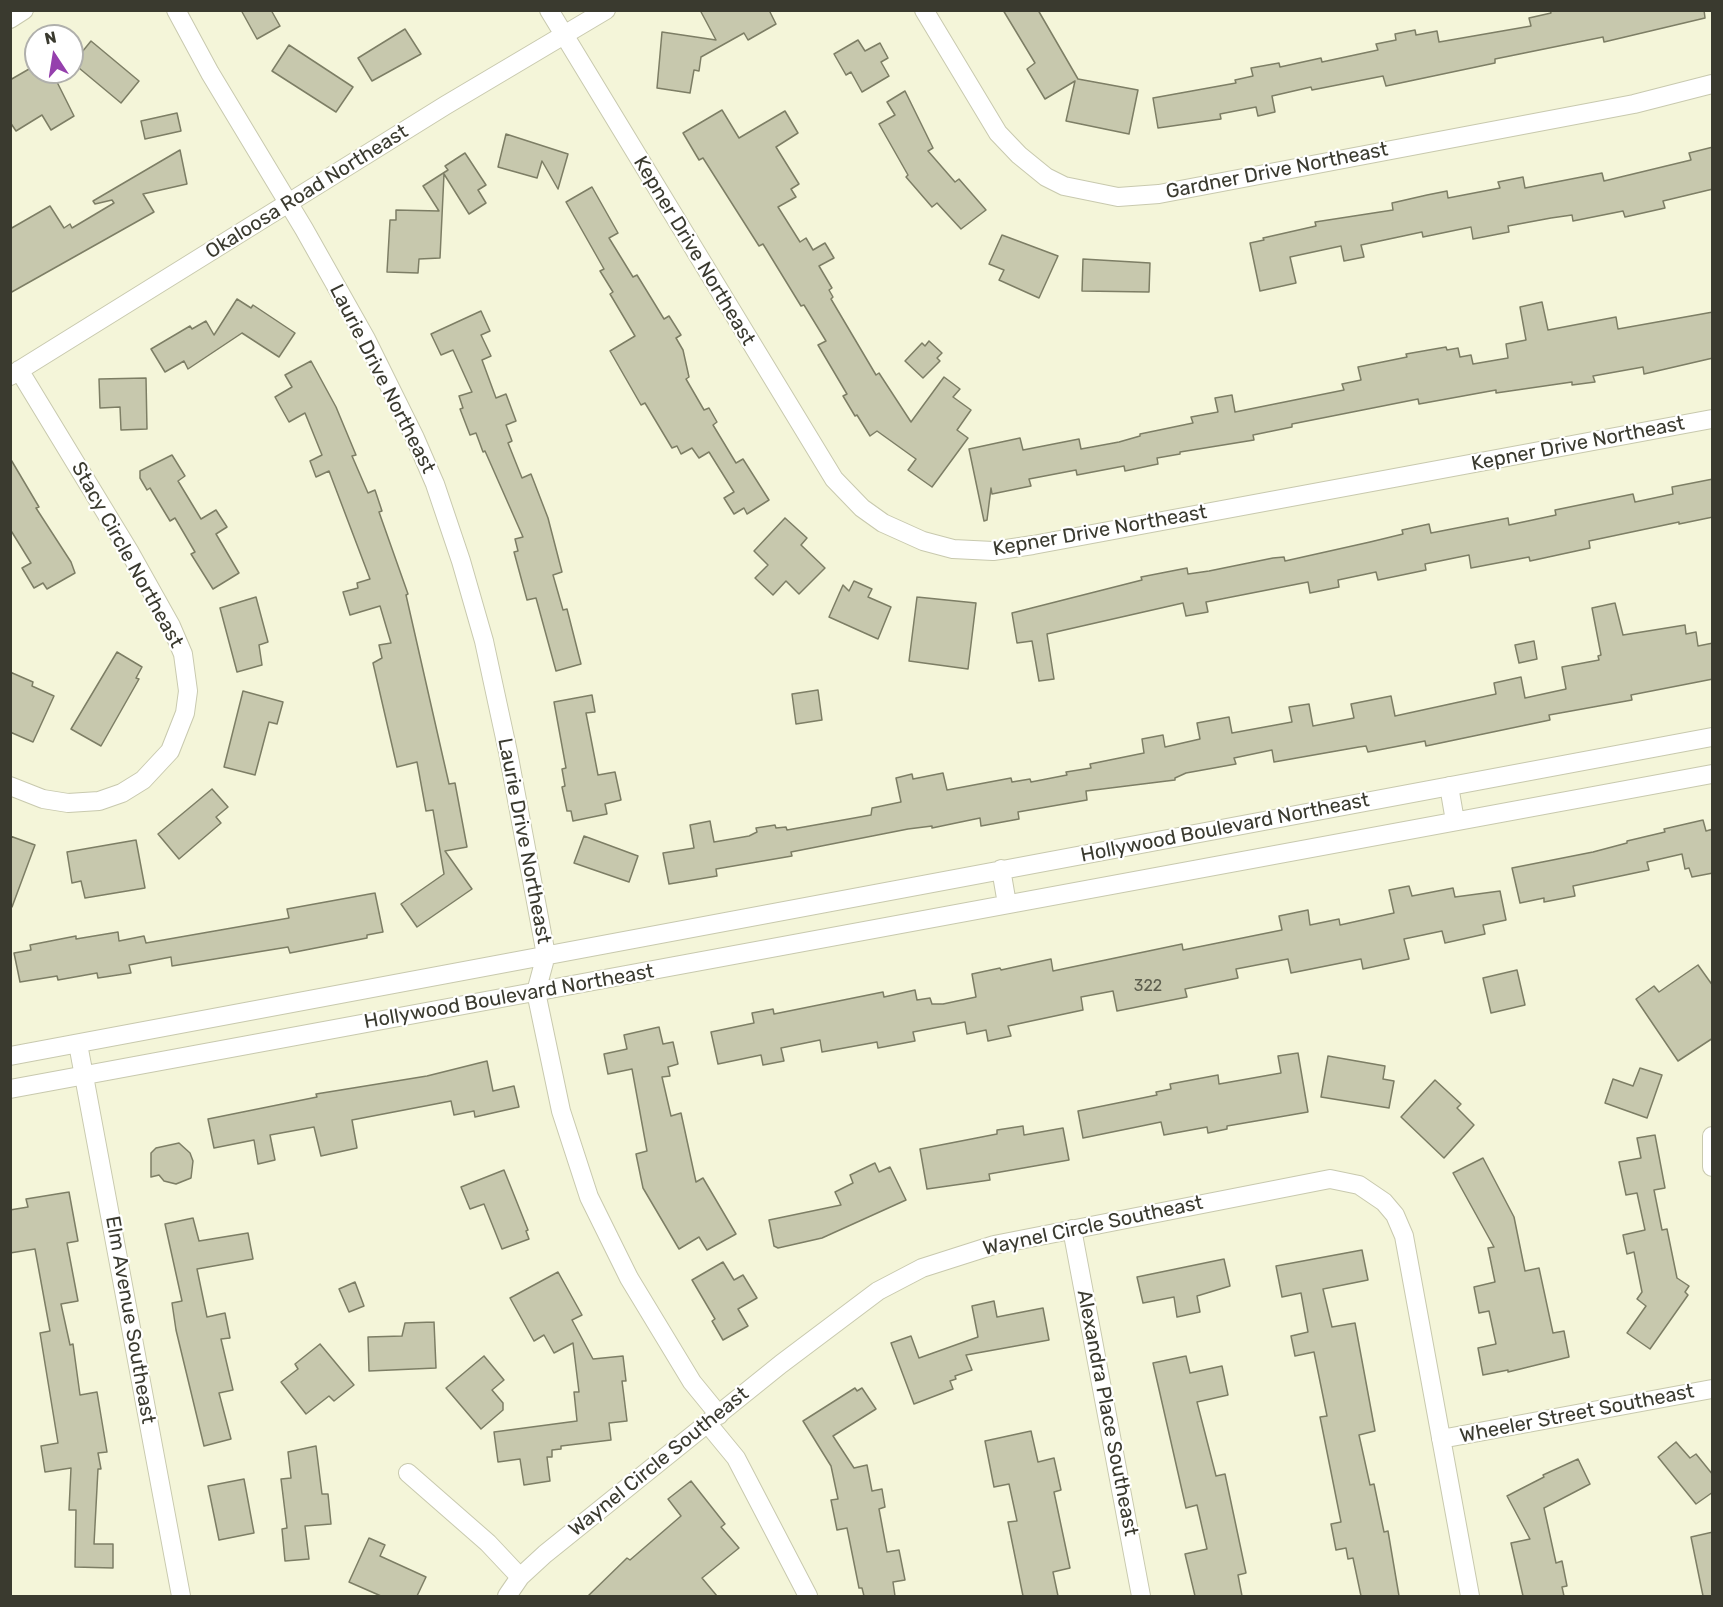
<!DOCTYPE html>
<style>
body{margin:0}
#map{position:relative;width:1723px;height:1607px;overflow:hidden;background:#f4f5d9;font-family:Rubik,sans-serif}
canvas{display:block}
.frame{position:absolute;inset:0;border:12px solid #3a3a2f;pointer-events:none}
.north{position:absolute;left:24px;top:24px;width:60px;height:60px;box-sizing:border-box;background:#fff;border:2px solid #b0b0ac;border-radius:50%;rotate:348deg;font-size:16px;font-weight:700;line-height:24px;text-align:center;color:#3a3a2f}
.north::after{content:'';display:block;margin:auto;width:21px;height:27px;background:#9540ad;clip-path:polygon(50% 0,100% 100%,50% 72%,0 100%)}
</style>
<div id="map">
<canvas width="1723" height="1607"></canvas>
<div class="frame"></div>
<div class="north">N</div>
</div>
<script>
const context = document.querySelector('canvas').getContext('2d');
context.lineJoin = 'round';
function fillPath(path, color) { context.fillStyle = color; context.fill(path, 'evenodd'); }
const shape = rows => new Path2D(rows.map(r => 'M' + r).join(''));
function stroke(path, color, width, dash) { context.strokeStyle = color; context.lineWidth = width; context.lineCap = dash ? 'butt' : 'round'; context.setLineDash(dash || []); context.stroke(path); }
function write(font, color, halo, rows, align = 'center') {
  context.font = font + ' Rubik,sans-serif'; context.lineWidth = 4.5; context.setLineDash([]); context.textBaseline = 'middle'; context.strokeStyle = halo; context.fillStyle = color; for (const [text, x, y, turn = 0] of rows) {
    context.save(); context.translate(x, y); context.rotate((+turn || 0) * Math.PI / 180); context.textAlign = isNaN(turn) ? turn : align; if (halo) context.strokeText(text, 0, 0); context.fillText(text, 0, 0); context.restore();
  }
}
const building = shape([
 [241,10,271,10,280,26,257,39,241,10],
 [700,10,769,10,776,24,748,40,744,33,701,57,699,71,694,70,690,93,657,88,662,32,716,40,700,10],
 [1003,10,1038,10,1078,79,1138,90,1129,134,1066,121,1075,81,1045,99,1027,69,1035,63,1003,10],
 [1550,10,1704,10,1705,18,1604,42,1603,37,1495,59,1495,63,1386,86,1383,76,1312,90,1311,87,1272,96,1275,112,1258,116,1256,107,1220,114,1221,119,1158,128,1153,98,1236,83,1235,80,1253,76,1251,68,1279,63,1280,67,1321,58,1322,62,1378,50,1376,44,1396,40,1395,34,1415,30,1416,35,1437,31,1439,42,1531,26,1529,18,1551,13,1550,10],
 [405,29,421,54,372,81,358,58,405,29],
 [858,40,865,51,880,43,888,58,881,62,889,76,862,92,851,72,846,75,834,54,858,40],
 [91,41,139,81,121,103,73,63,91,41],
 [289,45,353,87,336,112,272,71,289,45],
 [36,65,36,72,52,72,74,116,51,130,42,115,16,131,10,122,10,80,36,65],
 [905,91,933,148,928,151,955,182,959,179,986,210,961,229,937,203,932,207,906,177,908,175,879,124,895,115,887,102,905,91],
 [722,110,739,138,785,111,798,133,776,147,799,184,791,189,796,197,778,207,800,242,806,238,813,250,825,243,834,258,819,266,832,288,829,290,833,297,831,299,876,375,879,373,911,422,944,377,960,389,953,397,971,410,957,430,968,438,932,487,908,470,916,459,877,431,870,436,857,415,855,416,843,396,847,394,818,345,826,341,804,305,801,306,763,244,759,246,703,158,699,160,683,133,722,110],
 [177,113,181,131,145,139,141,121,177,113],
 [506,134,568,154,558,189,542,161,537,178,498,167,506,134],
 [1713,147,1713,189,1663,201,1665,208,1625,217,1623,211,1573,221,1572,215,1551,218,1508,226,1509,232,1473,239,1471,227,1423,237,1422,232,1361,245,1364,257,1344,261,1341,246,1290,257,1296,283,1260,291,1250,243,1264,240,1263,238,1316,226,1315,222,1393,210,1392,203,1427,195,1447,191,1448,198,1500,188,1498,182,1523,177,1525,188,1602,173,1604,181,1691,160,1689,153,1713,147],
 [180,150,187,184,143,194,154,212,10,293,10,229,50,206,64,228,70,224,72,228,114,203,112,200,95,204,93,201,180,150],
 [465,153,486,185,478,190,486,203,469,214,444,174,440,258,419,259,418,273,387,272,390,220,396,220,396,210,439,211,423,186,448,170,445,166,465,153],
 [592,187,618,233,609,238,633,277,637,275,664,319,669,316,681,335,676,338,683,350,689,377,686,379,704,410,709,408,717,422,713,425,736,463,743,459,769,500,747,514,744,508,734,514,724,498,734,492,709,452,699,458,692,448,681,454,677,446,672,448,645,403,641,405,610,351,635,336,610,294,613,292,600,271,604,269,566,202,592,187],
 [1002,235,1058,256,1039,298,999,280,1004,270,989,264,1002,235],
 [1083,259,1150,263,1149,292,1082,291,1083,259],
 [237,299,251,308,253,305,295,333,279,357,242,333,188,369,184,361,165,372,151,349,190,326,192,329,206,321,214,335,237,299],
 [1542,302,1548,330,1616,317,1618,329,1713,312,1713,358,1644,374,1643,367,1593,376,1595,382,1572,385,1572,382,1496,393,1496,390,1419,404,1418,399,1292,424,1292,427,1253,435,1254,440,1180,452,1180,454,1157,458,1158,464,1125,471,1124,466,1077,475,1076,470,1029,479,1031,486,992,494,991,488,987,520,984,521,969,449,1020,438,1023,450,1079,439,1081,449,1119,442,1140,436,1140,434,1193,423,1191,417,1218,412,1215,398,1232,395,1235,412,1344,390,1342,384,1361,380,1358,367,1407,357,1406,354,1446,347,1447,350,1458,348,1460,357,1471,355,1473,364,1508,358,1506,344,1526,340,1520,307,1542,302],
 [481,311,490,331,481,335,491,356,482,360,496,398,506,394,516,421,506,425,512,441,508,443,522,478,531,474,548,518,562,572,553,575,563,610,567,609,581,664,556,671,536,598,527,600,514,552,518,551,515,539,523,537,485,451,483,452,476,433,470,435,460,409,463,408,459,396,472,392,453,350,441,355,431,334,481,311],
 [929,341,942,353,937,358,940,361,923,378,905,361,922,343,925,346,929,341],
 [311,361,336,407,356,455,352,456,368,493,375,490,382,511,379,512,408,594,406,595,449,784,455,783,467,847,445,851,472,889,417,927,401,904,444,874,433,810,426,811,417,762,397,767,373,663,382,658,379,645,391,643,380,606,350,615,343,592,358,588,357,583,370,579,329,471,316,477,310,461,322,455,305,413,289,422,275,397,292,387,285,375,311,361],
 [146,378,147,429,121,430,120,407,100,408,99,379,146,378],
 [172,455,185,476,178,481,201,519,216,510,227,527,216,534,239,573,213,589,191,554,195,552,175,518,170,521,150,488,147,490,140,478,140,471,172,455],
 [10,458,39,507,36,508,71,562,75,573,47,589,43,583,34,588,22,568,31,563,10,529,10,458],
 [1713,479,1713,517,1679,524,1679,522,1589,541,1590,548,1530,561,1529,557,1471,568,1469,555,1425,564,1426,570,1378,580,1376,572,1338,580,1339,587,1310,593,1308,582,1206,602,1208,612,1186,616,1183,603,1047,634,1054,679,1039,681,1032,641,1017,643,1012,613,1142,580,1141,577,1187,568,1188,574,1209,571,1273,558,1284,557,1285,561,1370,542,1403,534,1402,530,1429,524,1431,533,1508,518,1509,525,1556,515,1555,510,1633,494,1635,502,1673,494,1672,487,1713,479],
 [785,518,807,538,801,545,825,568,799,594,786,581,773,595,755,578,768,565,754,551,785,518],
 [854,581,872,589,868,597,891,607,878,639,829,617,843,585,849,591,854,581],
 [256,597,268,642,259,645,262,665,237,672,220,608,256,597],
 [917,597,976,603,968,669,909,661,917,597],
 [1615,603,1623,635,1685,625,1686,634,1696,632,1698,646,1713,643,1713,679,1631,695,1632,700,1549,715,1550,720,1426,746,1425,741,1368,752,1366,746,1359,747,1274,762,1272,750,1234,758,1236,764,1186,773,1175,778,1175,780,1086,791,1087,800,1018,812,1019,819,981,826,980,818,932,828,932,826,908,829,791,852,792,856,716,869,717,876,669,884,663,853,694,848,690,825,710,821,714,842,749,836,757,832,756,828,775,825,776,828,786,827,787,830,871,815,872,808,901,802,896,778,912,774,913,779,943,773,947,790,1011,778,1012,782,1030,779,1031,782,1067,775,1066,772,1091,768,1090,764,1144,753,1142,739,1163,735,1165,747,1200,739,1197,723,1229,717,1232,733,1292,722,1289,707,1309,704,1313,726,1354,718,1351,704,1391,696,1395,716,1496,694,1494,683,1521,677,1525,698,1566,689,1562,667,1599,660,1598,656,1601,655,1592,608,1615,603],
 [1534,641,1537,659,1519,663,1515,645,1534,641],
 [117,652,142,667,136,678,139,679,101,746,71,729,117,652],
 [10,672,33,682,32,686,54,696,33,742,10,732,10,672],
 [818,690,822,720,796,724,792,694,818,690],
 [243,691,283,702,277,724,269,722,255,775,224,767,243,691],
 [592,695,595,712,586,713,598,775,615,772,621,800,605,804,607,814,573,821,571,811,567,811,562,787,565,786,562,769,566,768,554,702,592,695],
 [212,789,228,807,216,817,221,823,179,859,158,834,212,789],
 [1703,820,1706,831,1713,829,1713,873,1692,877,1689,868,1685,869,1682,854,1647,862,1649,870,1573,886,1575,896,1544,902,1544,898,1520,903,1512,868,1593,852,1627,843,1627,841,1665,832,1664,829,1703,820],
 [10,836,35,845,12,907,10,907,10,836],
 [584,836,638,856,629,882,574,863,584,836],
 [136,840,145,888,85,898,81,881,72,883,67,852,136,840],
 [1409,886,1412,896,1453,888,1455,897,1500,891,1506,920,1483,925,1485,934,1445,943,1442,931,1404,939,1409,959,1363,969,1361,959,1291,973,1288,959,1236,969,1238,978,1185,989,1187,997,1117,1011,1113,991,1081,997,1083,1010,1008,1026,1011,1036,988,1041,986,1030,967,1034,965,1022,913,1032,915,1041,878,1048,877,1042,822,1052,820,1040,781,1048,784,1061,763,1065,761,1055,718,1064,711,1032,754,1023,752,1013,773,1009,774,1014,883,992,884,997,915,990,917,1000,930,998,932,1004,943,1004,976,997,972,974,1000,968,1001,970,1051,959,1053,971,1182,944,1183,950,1282,930,1279,916,1308,910,1310,925,1339,919,1340,925,1394,913,1389,890,1409,886],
 [375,893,383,932,367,935,367,938,290,953,288,947,172,966,171,957,129,965,131,973,98,978,97,973,58,980,57,976,20,982,14,953,31,950,30,945,76,936,76,939,118,932,119,941,144,936,146,943,289,918,287,909,375,893],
 [1698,965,1713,986,1713,1038,1678,1061,1636,999,1654,986,1659,992,1698,965],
 [1517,970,1525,1005,1491,1013,1483,978,1517,970],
 [659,1027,663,1044,673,1042,678,1064,668,1067,670,1076,662,1077,671,1116,681,1113,696,1182,703,1178,736,1234,707,1250,699,1237,679,1249,643,1188,636,1154,647,1151,632,1069,608,1074,604,1054,627,1049,624,1035,659,1027],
 [1298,1053,1308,1112,1227,1126,1227,1129,1208,1133,1207,1127,1164,1135,1161,1122,1083,1138,1078,1111,1157,1095,1156,1092,1171,1089,1170,1084,1218,1075,1219,1084,1281,1073,1278,1056,1298,1053],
 [1328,1056,1385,1066,1383,1079,1394,1081,1389,1108,1321,1097,1328,1056],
 [487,1061,493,1091,514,1086,519,1107,475,1117,474,1111,454,1115,451,1101,352,1120,357,1148,321,1156,314,1127,270,1135,275,1160,258,1164,254,1140,214,1148,208,1119,317,1097,316,1094,427,1076,487,1061],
 [1640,1068,1662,1075,1647,1118,1605,1103,1613,1079,1633,1086,1640,1068],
 [1435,1080,1461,1104,1457,1108,1474,1125,1444,1158,1401,1117,1435,1080],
 [1023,1126,1024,1135,1063,1128,1069,1160,989,1174,990,1180,927,1189,920,1149,997,1134,997,1130,1023,1126],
 [1655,1135,1665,1188,1654,1190,1662,1230,1667,1229,1677,1278,1689,1286,1685,1292,1688,1295,1650,1349,1627,1333,1646,1306,1637,1299,1642,1292,1634,1252,1627,1254,1623,1235,1645,1230,1637,1193,1626,1195,1619,1162,1641,1158,1637,1138,1655,1135],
 [179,1143,190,1153,193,1161,191,1178,176,1184,164,1181,159,1175,151,1177,151,1153,156,1148,179,1143],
 [1483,1158,1514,1217,1525,1271,1539,1268,1553,1333,1564,1331,1569,1357,1508,1372,1508,1370,1483,1375,1478,1348,1496,1344,1489,1311,1479,1313,1474,1287,1495,1282,1488,1248,1494,1247,1453,1173,1483,1158],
 [875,1163,879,1172,890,1167,906,1200,822,1238,778,1248,774,1246,769,1220,841,1205,835,1192,853,1183,850,1175,875,1163],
 [504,1170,528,1230,526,1231,529,1239,502,1249,484,1204,470,1209,461,1187,504,1170],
 [69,1192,78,1241,67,1243,78,1301,61,1304,70,1345,73,1344,80,1395,97,1392,107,1452,98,1453,101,1469,98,1469,94,1544,113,1544,113,1568,75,1567,76,1510,69,1510,71,1468,45,1472,41,1446,58,1443,40,1333,50,1331,35,1249,10,1253,10,1210,28,1207,26,1199,69,1192],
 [193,1218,199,1241,248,1233,253,1259,197,1269,207,1317,225,1313,230,1338,221,1339,233,1390,219,1393,231,1439,204,1446,176,1330,172,1303,182,1301,165,1224,193,1218],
 [1362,1250,1368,1280,1323,1289,1332,1327,1355,1323,1375,1431,1359,1435,1370,1485,1374,1484,1384,1532,1388,1531,1399,1596,1361,1596,1353,1558,1348,1559,1346,1548,1336,1550,1331,1524,1341,1522,1320,1417,1327,1416,1314,1352,1295,1356,1291,1336,1308,1332,1301,1293,1282,1297,1276,1266,1362,1250],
 [1224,1259,1230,1286,1197,1296,1200,1312,1177,1317,1174,1297,1143,1303,1137,1277,1224,1259],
 [723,1262,734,1280,743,1275,757,1298,738,1309,748,1326,723,1340,712,1321,715,1319,692,1280,723,1262],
 [558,1272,582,1315,572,1320,593,1359,623,1356,626,1381,622,1381,627,1421,609,1423,611,1440,561,1446,561,1449,552,1450,552,1457,547,1457,550,1481,524,1485,520,1459,498,1462,494,1432,577,1421,574,1392,579,1392,573,1343,554,1353,544,1335,534,1341,510,1298,558,1272],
 [355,1282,364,1306,349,1312,339,1289,355,1282],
 [994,1301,997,1317,1043,1308,1049,1340,966,1355,972,1370,955,1376,956,1379,950,1381,953,1389,914,1404,891,1343,911,1336,919,1358,978,1337,972,1306,994,1301],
 [434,1322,436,1368,369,1371,368,1337,402,1336,405,1323,434,1322],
 [320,1344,354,1385,334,1401,329,1396,306,1414,281,1382,298,1369,295,1364,320,1344],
 [484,1356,504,1380,492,1390,503,1403,503,1410,481,1429,446,1388,484,1356],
 [1186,1356,1190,1373,1222,1366,1228,1395,1197,1402,1216,1476,1225,1474,1246,1573,1238,1575,1242,1596,1195,1596,1185,1554,1207,1549,1197,1505,1186,1508,1153,1363,1186,1356],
 [855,1388,857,1391,862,1388,876,1409,833,1436,854,1468,867,1465,872,1491,882,1489,885,1507,879,1509,887,1552,899,1550,905,1580,893,1582,895,1596,864,1596,862,1588,859,1588,847,1528,837,1530,831,1500,838,1499,831,1466,803,1421,855,1388],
 [1031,1431,1038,1462,1054,1458,1061,1490,1054,1492,1070,1568,1053,1572,1058,1596,1023,1596,1008,1522,1017,1521,1009,1484,994,1487,985,1441,1031,1431],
 [1676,1442,1690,1458,1696,1454,1713,1475,1713,1492,1696,1504,1658,1457,1676,1442],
 [316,1446,322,1494,328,1494,331,1524,305,1526,309,1559,285,1561,282,1529,287,1528,281,1479,291,1478,288,1452,316,1446],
 [1578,1459,1590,1484,1544,1508,1556,1563,1562,1561,1567,1586,1562,1587,1564,1596,1523,1596,1511,1543,1530,1539,1507,1496,1544,1477,1543,1475,1578,1459],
 [244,1479,254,1533,219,1540,208,1486,244,1479],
 [691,1481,725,1524,721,1527,739,1548,702,1578,717,1596,588,1596,627,1558,630,1560,681,1516,668,1499,691,1481],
 [1713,1532,1713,1596,1703,1596,1691,1537,1713,1532],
 [369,1538,385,1545,380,1556,426,1577,417,1596,381,1596,349,1582,369,1538]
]);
const minor = shape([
 [176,10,210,73,304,229,366,339,415,438,435,484,461,561,484,641,508,752,546,955,536,992,561,1111,589,1197,629,1278,692,1382,719,1415],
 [549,10,834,479,862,508,883,523,923,541,953,549,993,551,1033,545,1712,419],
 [924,10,998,133,1019,155,1046,177,1064,186,1118,197,1159,194,1634,104,1712,84],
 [10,19,24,10],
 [10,376,446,105,606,10],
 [10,786,43,799,68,803,99,801,122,793,143,780,170,751,185,713,188,691,183,654,171,626,129,551,19,370],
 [1449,786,1455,821],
 [1001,869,1007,904],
 [78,1044,181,1596],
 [10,1056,1712,737],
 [10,1089,1712,774],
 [1712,1136,1712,1167],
 [1072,1229,1141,1596],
 [708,1424,736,1458,808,1596],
 [1441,1439,1712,1389],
 [408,1473,488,1543,520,1577],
 [507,1596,520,1577,545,1554,781,1364,878,1291,922,1268,994,1245,1330,1179,1359,1185,1384,1202,1395,1215,1404,1236,1470,1596]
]);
const numberNames = [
 ["322",1148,986]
];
const streetNames = [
 ["Gardner Drive Northeast",1277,171,-11],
 ["Okaloosa Road Northeast",307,192,-32],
 ["Kepner Drive Northeast",694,251,59],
 ["Laurie Drive Northeast",382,379,63],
 ["Kepner Drive Northeast",1578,444,-11],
 ["Kepner Drive Northeast",1100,531,-10],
 ["Stacy Circle Northeast",127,555,61],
 ["Hollywood Boulevard Northeast",1225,828,-11],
 ["Laurie Drive Northeast",524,841,79],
 ["Hollywood Boulevard Northeast",509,997,-10],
 ["Waynel Circle Southeast",1093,1226,-12],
 ["Elm Avenue Southeast",130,1320,80],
 ["Alexandra Place Southeast",1107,1413,79],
 ["Wheeler Street Southeast",1577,1414,-11],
 ["Waynel Circle Southeast",659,1462,-39]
];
fillPath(building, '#c7c8ad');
stroke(building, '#7d7e65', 1.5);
stroke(minor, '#c8c9ae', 20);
stroke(minor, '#fff', 18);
write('16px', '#5d5e4e', null, numberNames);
write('20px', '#3a3a2f', '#fff', streetNames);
</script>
